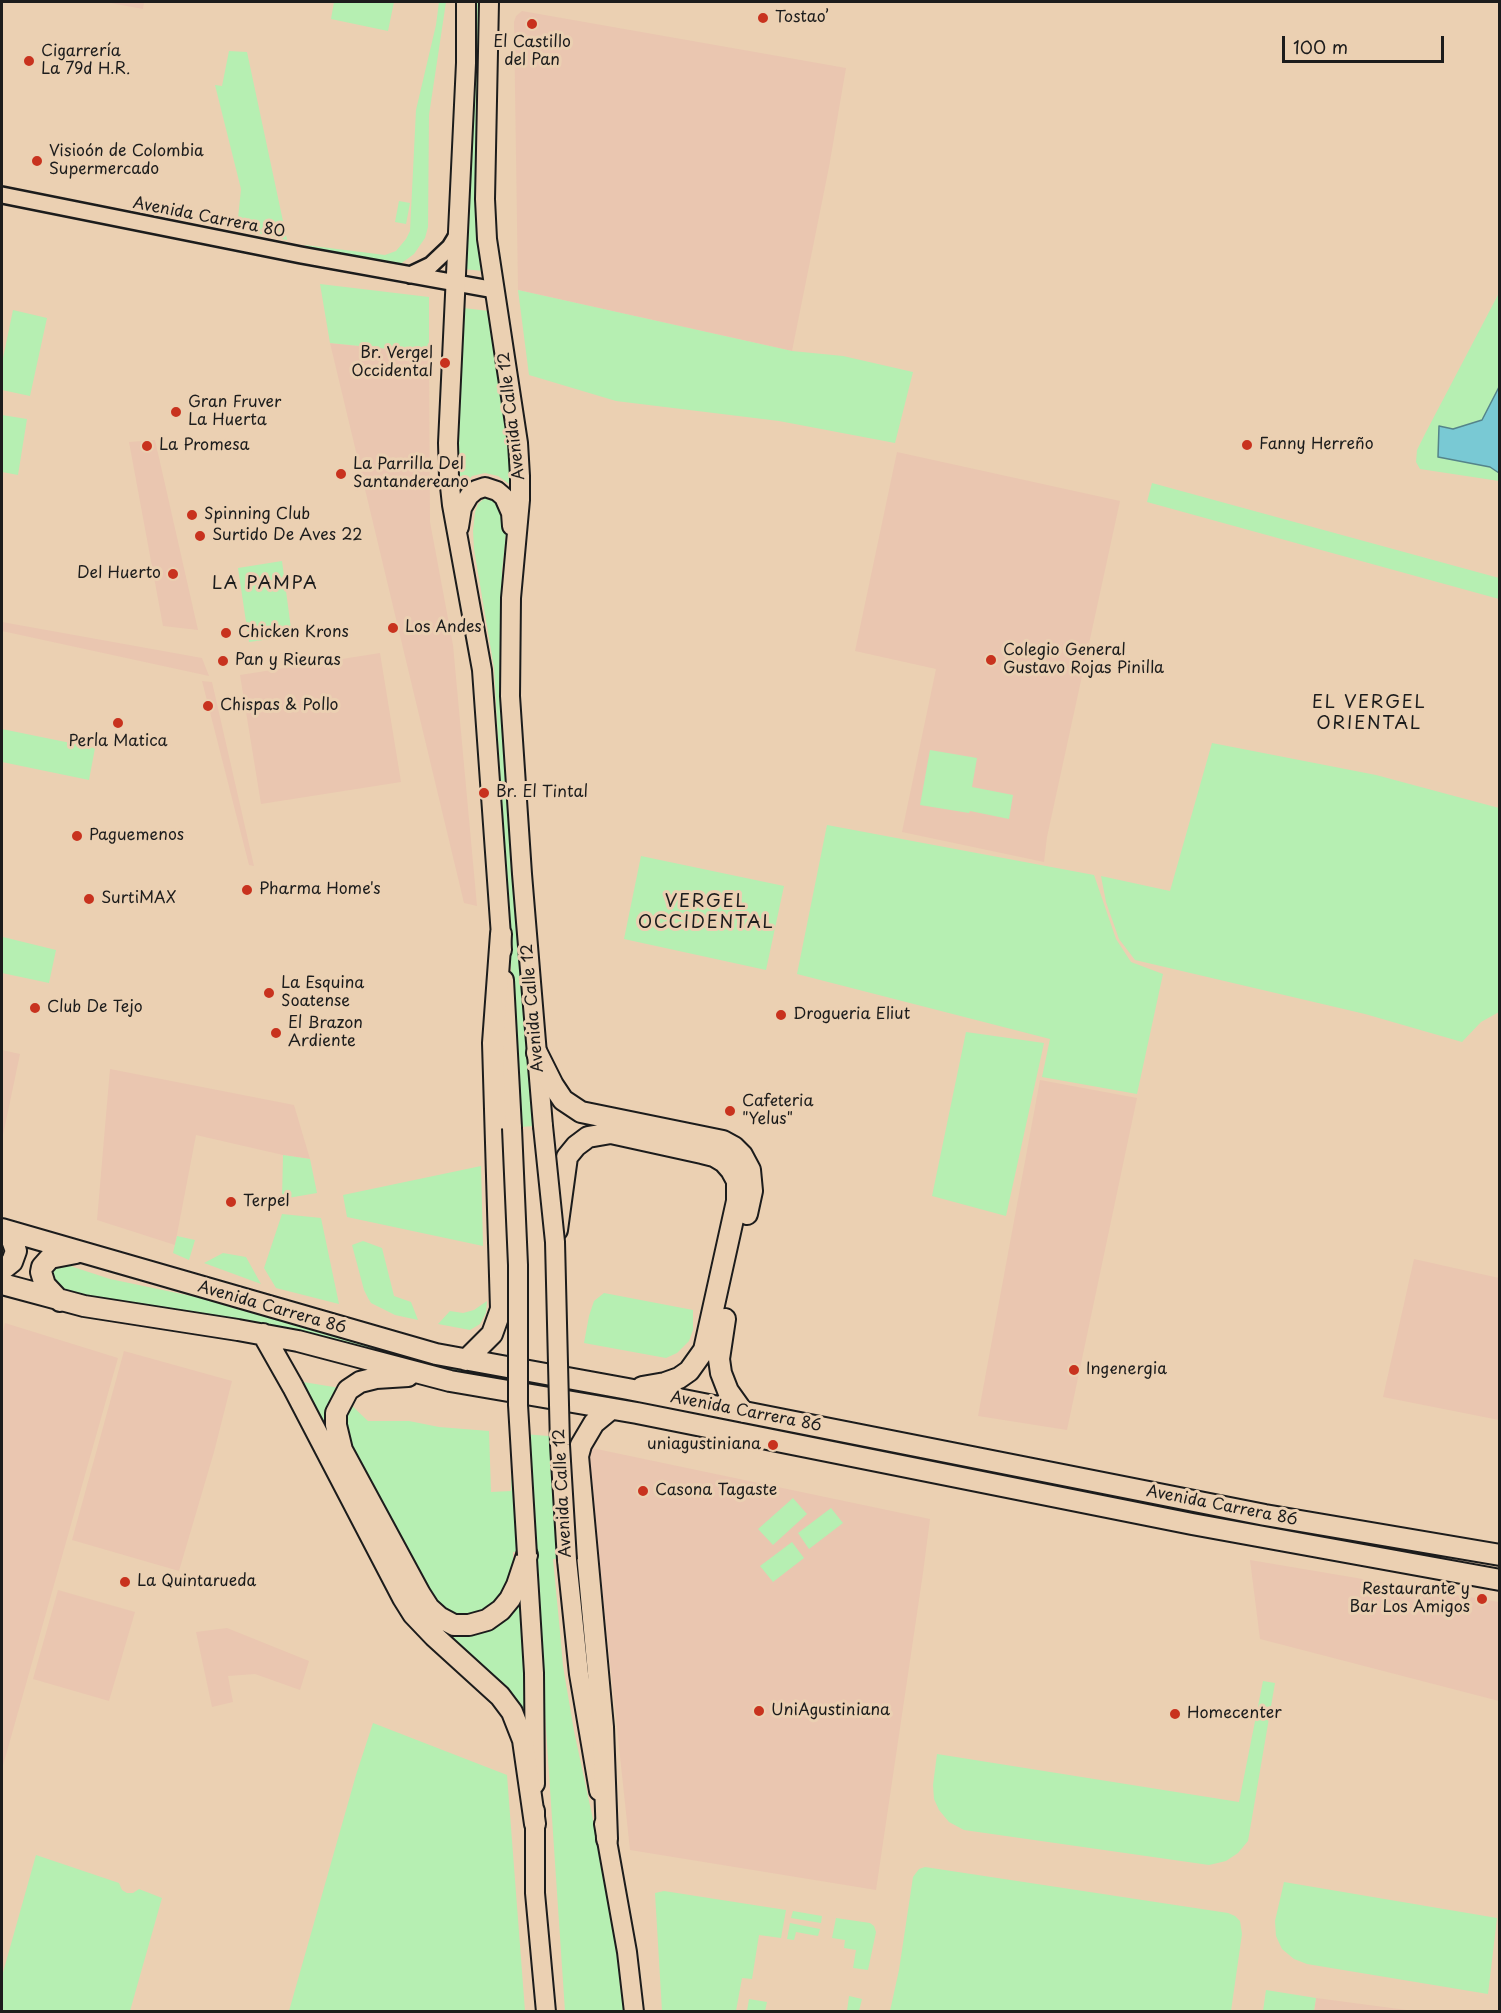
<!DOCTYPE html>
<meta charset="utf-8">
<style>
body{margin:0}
#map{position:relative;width:1501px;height:2013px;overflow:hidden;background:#ebd0b2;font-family:"Playpen Sans",sans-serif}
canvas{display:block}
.frame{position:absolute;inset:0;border:3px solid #1c1c1c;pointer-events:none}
.scale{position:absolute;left:1282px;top:36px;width:162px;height:27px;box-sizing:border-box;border:3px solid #1c1c1c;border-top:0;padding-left:8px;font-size:18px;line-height:21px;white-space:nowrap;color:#1c1c1c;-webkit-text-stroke:4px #ebd0b2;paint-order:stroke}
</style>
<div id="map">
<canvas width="1501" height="2013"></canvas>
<div class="frame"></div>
<div class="scale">100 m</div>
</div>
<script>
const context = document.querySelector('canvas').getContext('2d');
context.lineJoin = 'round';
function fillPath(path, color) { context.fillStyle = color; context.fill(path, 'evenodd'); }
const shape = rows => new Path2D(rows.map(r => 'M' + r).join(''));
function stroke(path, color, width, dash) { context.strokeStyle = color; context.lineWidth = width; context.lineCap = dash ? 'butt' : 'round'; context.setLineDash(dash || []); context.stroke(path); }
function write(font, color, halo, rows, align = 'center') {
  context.font = font + ' "Playpen Sans",sans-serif'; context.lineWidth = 6; context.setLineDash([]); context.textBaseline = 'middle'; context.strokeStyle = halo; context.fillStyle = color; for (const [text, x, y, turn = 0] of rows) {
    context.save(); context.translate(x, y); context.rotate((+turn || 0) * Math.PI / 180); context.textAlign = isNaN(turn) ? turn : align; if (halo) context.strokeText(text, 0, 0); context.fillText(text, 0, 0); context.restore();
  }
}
const built = shape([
 [105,2,144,2,143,9],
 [522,11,846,68,829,167,792,351,518,290,514,22,516,16],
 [330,343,429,353,430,522,453,645,477,906,464,903],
 [155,440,198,630,163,626,129,442],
 [897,452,1120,501,1047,837,1044,862,902,832,936,669,855,651],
 [2,622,202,658,209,676,2,631],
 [380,653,401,782,261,804,240,675],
 [202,681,212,682,254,866,249,865],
 [2,1050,20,1054,2,1140],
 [110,1069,294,1105,310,1159,283,1155,196,1135,175,1245,97,1220],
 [1040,1080,1137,1098,1067,1430,978,1416],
 [1414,1259,1499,1278,1499,1420,1383,1397],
 [5,1323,118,1358,2,1769,2,1336],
 [124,1351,232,1381,214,1452,179,1571,72,1540],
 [587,1447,930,1519,923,1573,876,1890,630,1850],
 [1250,1560,1499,1602,1499,1701,1260,1639],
 [58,1590,135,1612,109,1701,33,1679],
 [227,1628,309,1661,300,1690,255,1674,228,1676,233,1702,212,1707,196,1632],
 [1316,1998,1414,2011,1314,2012]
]);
const green = shape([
 [334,2,394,2,388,31,331,19],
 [439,2,446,2,429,115,428,227,425,238,414,254,399,265,308,252,305,245,385,255,396,251,406,239,410,231,416,110,436,25],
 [470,2,482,2,484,271,463,269],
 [229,51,247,52,287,240,237,228,241,189,215,85,222,86],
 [399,201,410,203,406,224,395,222],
 [320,284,429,297,429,353,330,343],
 [518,290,792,351,843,356,913,372,895,443,779,421,616,401,529,375],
 [1499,293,1499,481,1420,469,1416,462,1417,450,1426,432],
 [463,308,489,311,499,372,512,486,498,476,485,473,472,476,458,493,458,438],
 [13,310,47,318,30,396,2,390,2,363],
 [2,415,27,419,18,475,2,472],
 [1152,483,1499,578,1499,599,1147,502],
 [486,497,493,497,498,502,507,525,502,571,503,701,534,1126,520,1127,494,668,474,549,473,531,475,512,478,504],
 [282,561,292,636,249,642,238,568],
 [2,729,95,748,89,780,2,762],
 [1212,743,1376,775,1499,808,1499,1012,1481,1022,1462,1042,1365,1014,1135,960,1119,939,1106,902,1101,876,1170,891],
 [930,750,977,758,972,787,1013,795,1009,819,970,811,969,813,920,805],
 [827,825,1094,875,1116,939,1131,962,1163,974,1137,1094,1042,1077,1050,1039,797,974],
 [641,856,784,886,766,970,624,939],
 [3,937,56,950,49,983,2,973],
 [966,1032,1044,1043,1006,1216,932,1196],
 [283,1155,310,1159,317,1193,282,1199],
 [481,1166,483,1246,347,1217,343,1195],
 [282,1214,321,1218,339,1304,276,1288,264,1268],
 [177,1236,195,1240,189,1260,173,1253],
 [363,1241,382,1248,394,1296,411,1302,418,1320,395,1315,371,1303,368,1298,364,1290,352,1245],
 [223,1253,246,1257,261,1284,204,1263],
 [58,1262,110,1279,244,1307,423,1363,510,1377,509,1385,91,1298,56,1289,48,1272],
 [604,1293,693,1310,693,1330,689,1341,677,1353,666,1358,584,1343,589,1316,594,1301],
 [487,1301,486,1313,480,1324,470,1330,438,1324,450,1311,463,1313,474,1310],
 [297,1381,340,1388,329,1409,327,1425,331,1440,419,1608,437,1626,464,1633,487,1630,502,1622,520,1598,530,1745,517,1711,436,1633,415,1609],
 [620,1397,764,1424,762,1429,619,1402],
 [348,1402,368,1421,409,1421,439,1427,489,1431,491,1492,511,1491,512,1433,572,1438,570,1451,575,1558,553,1559,560,1632,563,1666,574,1731,622,1955,626,2011,565,2011,534,1551,513,1552,513,1564,507,1589,491,1608,477,1616,461,1618,447,1614,433,1602,349,1451,344,1415],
 [793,1498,807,1514,773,1545,758,1529],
 [831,1508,843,1523,809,1549,798,1533],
 [792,1542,804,1558,773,1582,760,1566],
 [1263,1681,1275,1683,1248,1841,1238,1853,1226,1861,1209,1865,964,1830,949,1822,939,1810,934,1799,933,1785,937,1754,1239,1802],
 [373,1723,507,1775,525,2011,289,2011,356,1775],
 [36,1855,119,1883,122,1890,127,1893,133,1893,139,1889,162,1898,130,2011,2,2011,2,1976],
 [925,1867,1228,1913,1235,1916,1240,1921,1242,1934,1231,2011,890,2011,899,1970,913,1877,919,1869],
 [1284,1882,1497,1918,1488,1994,1307,1964,1294,1959,1282,1949,1276,1936,1275,1921],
 [664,1891,786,1910,781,1938,759,1935,752,1979,742,1978,736,2011,662,2011,655,1893],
 [793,1911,822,1916,821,1923,791,1918],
 [836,1918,870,1923,874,1926,876,1932,868,1970,853,1968,856,1950,844,1948,845,1940,832,1938],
 [790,1923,820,1929,818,1936,796,1932,794,1940,787,1939],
 [1266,1990,1316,1998,1314,2011,1263,2011],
 [849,1996,862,1999,859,2011,847,2011],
 [749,1999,767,2002,765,2011,747,2011]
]);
const water = shape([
 [1499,387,1499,473,1490,467,1438,457,1439,426,1453,429,1482,420,1499,387]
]);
const tertiary = shape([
 [2,195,301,255,495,290],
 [410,275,431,265,450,247,458,234]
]);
const secondary = shape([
 [466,2,466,63,448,443,449,477,452,505,482,670,502,950],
 [489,2,485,199,487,239,518,443,520,476,520,500,511,598,510,696,522,874,543,1126],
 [459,527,462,508,469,496,476,490,485,487,497,491,504,497,511,513,512,526],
 [504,980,512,1128],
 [527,1559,534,1673,535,1784],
 [567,1560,579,1674,599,1791],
 [535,1811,535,1893,546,2012],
 [604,1824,627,1952,634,2012]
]);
const primary = shape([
 [537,1053,553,1085,563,1100,581,1112,723,1141,734,1147,742,1155,750,1170,752,1191,747,1214],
 [2,1229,436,1354,628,1389,1265,1515,1500,1555],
 [557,1230,567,1157,576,1146,588,1137,611,1133,702,1153,714,1156,724,1162,731,1170,737,1181,737,1201,704,1350,689,1371,679,1378,665,1383,642,1387],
 [2,1270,12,1262,16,1251,12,1240,5,1230],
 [2,1284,84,1306,238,1330,298,1341,450,1381,637,1413,1192,1524,1500,1580],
 [60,1301,45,1285,41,1272,42,1267,50,1258,76,1253],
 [725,1319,719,1359,721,1373,728,1391,743,1412],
 [263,1334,293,1387,403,1598,413,1614,434,1636,500,1696,512,1712,523,1740,535,1824],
 [466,1360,492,1334,501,1309,493,1043,501,934],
 [408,1376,376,1378,360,1382,348,1390,336,1413,336,1425,342,1450,420,1594,429,1608,439,1617,454,1625,469,1625,487,1620,501,1610,510,1599,517,1585,527,1555],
 [607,1839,603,1727,578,1456,581,1445,594,1423,611,1409]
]);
const secondaryBridge = shape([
 [543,1126,555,1242,560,1445,567,1560],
 [512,1128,518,1265,518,1405,527,1555]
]);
const markers = [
 [763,18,6,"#c8321e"],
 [532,24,6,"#c8321e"],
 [29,61,6,"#c8321e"],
 [37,161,6,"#c8321e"],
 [445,363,6,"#c8321e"],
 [176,412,6,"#c8321e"],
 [1247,445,6,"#c8321e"],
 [147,446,6,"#c8321e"],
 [341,474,6,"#c8321e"],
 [192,515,6,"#c8321e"],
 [200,536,6,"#c8321e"],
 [173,574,6,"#c8321e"],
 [393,628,6,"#c8321e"],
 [226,633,6,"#c8321e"],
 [991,660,6,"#c8321e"],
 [223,661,6,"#c8321e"],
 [208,706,6,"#c8321e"],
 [118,723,6,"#c8321e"],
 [484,793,6,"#c8321e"],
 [77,836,6,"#c8321e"],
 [247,890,6,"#c8321e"],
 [89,899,6,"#c8321e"],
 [269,993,6,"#c8321e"],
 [35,1008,6,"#c8321e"],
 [781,1015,6,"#c8321e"],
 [276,1033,6,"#c8321e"],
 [730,1111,6,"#c8321e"],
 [231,1202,6,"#c8321e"],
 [1074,1370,6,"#c8321e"],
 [773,1445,6,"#c8321e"],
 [643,1491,6,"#c8321e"],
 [125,1582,6,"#c8321e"],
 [1482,1599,6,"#c8321e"],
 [759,1711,6,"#c8321e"],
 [1175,1714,6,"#c8321e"]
];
const poiNames = [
 ["Tostao’",775,18],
 ["El Castillo",532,43,"center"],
 ["del Pan",532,61,"center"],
 ["Cigarrería",41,52],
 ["La 79d H.R.",41,70],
 ["Visioón de Colombia",49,152],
 ["Supermercado",49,170],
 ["Br. Vergel",433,354,"right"],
 ["Occidental",433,372,"right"],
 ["Gran Fruver",188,403],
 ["La Huerta",188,421],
 ["Fanny Herreño",1259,445],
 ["La Promesa",159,446],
 ["La Parrilla Del",353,465],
 ["Santandereano",353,483],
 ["Spinning Club",204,515],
 ["Surtido De Aves 22",212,536],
 ["Del Huerto",161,574,"right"],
 ["Los Andes",405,628],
 ["Chicken Krons",238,633],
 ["Colegio General",1003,651],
 ["Gustavo Rojas Pinilla",1003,669],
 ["Pan y Rieuras",235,661],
 ["Chispas & Pollo",220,706],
 ["Perla Matica",118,742,"center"],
 ["Br. El Tintal",496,793],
 ["Paguemenos",89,836],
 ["Pharma Home's",259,890],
 ["SurtiMAX",101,899],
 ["La Esquina",281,984],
 ["Soatense",281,1002],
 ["Club De Tejo",47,1008],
 ["Drogueria Eliut",793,1015],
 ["El Brazon",288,1024],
 ["Ardiente",288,1042],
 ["Cafeteria",742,1102],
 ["\"Yelus\"",742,1120],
 ["Terpel",243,1202],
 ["Ingenergia",1086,1370],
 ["uniagustiniana",761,1445,"right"],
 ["Casona Tagaste",655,1491],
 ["La Quintarueda",137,1582],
 ["Restaurante y",1470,1590,"right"],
 ["Bar Los Amigos",1470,1608,"right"],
 ["UniAgustiniana",771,1711],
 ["Homecenter",1187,1714]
];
const streetNames = [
 ["Avenida Carrera 80",209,218,11],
 ["Avenida Calle 12",512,416,-97],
 ["Avenida Calle 12",533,1008,-95],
 ["Avenida Carrera 86",272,1308,16],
 ["Avenida Carrera 86",746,1412,11],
 ["Avenida Calle 12",563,1493,-93],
 ["Avenida Carrera 86",1222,1506,11]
];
const neighbourhoodNames = [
 ["LA PAMPA",265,584],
 ["EL VERGEL",1369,703],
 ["ORIENTAL",1369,724],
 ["VERGEL",706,902],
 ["OCCIDENTAL",706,923]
];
fillPath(built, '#eac6b0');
fillPath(green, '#b6efb2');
fillPath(water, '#79c9d4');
stroke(water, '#54848a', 1.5);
stroke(tertiary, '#1c1c1c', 20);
stroke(secondary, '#1c1c1c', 22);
stroke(primary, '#1c1c1c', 24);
stroke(tertiary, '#ebd0b2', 15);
stroke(secondary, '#ebd0b2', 18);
stroke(primary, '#ebd0b2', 20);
stroke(secondaryBridge, '#1c1c1c', 22, []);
stroke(secondaryBridge, '#ebd0b2', 18);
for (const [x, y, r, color] of markers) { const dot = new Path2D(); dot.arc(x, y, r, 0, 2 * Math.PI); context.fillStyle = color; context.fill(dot); stroke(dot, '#ebd0b2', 2); }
write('16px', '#1c1c1c', '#ebd0b2', poiNames, 'left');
write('16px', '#1c1c1c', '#ebd0b2', streetNames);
context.letterSpacing = '1.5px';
write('18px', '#1c1c1c', '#ebd0b2', neighbourhoodNames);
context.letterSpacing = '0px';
</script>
